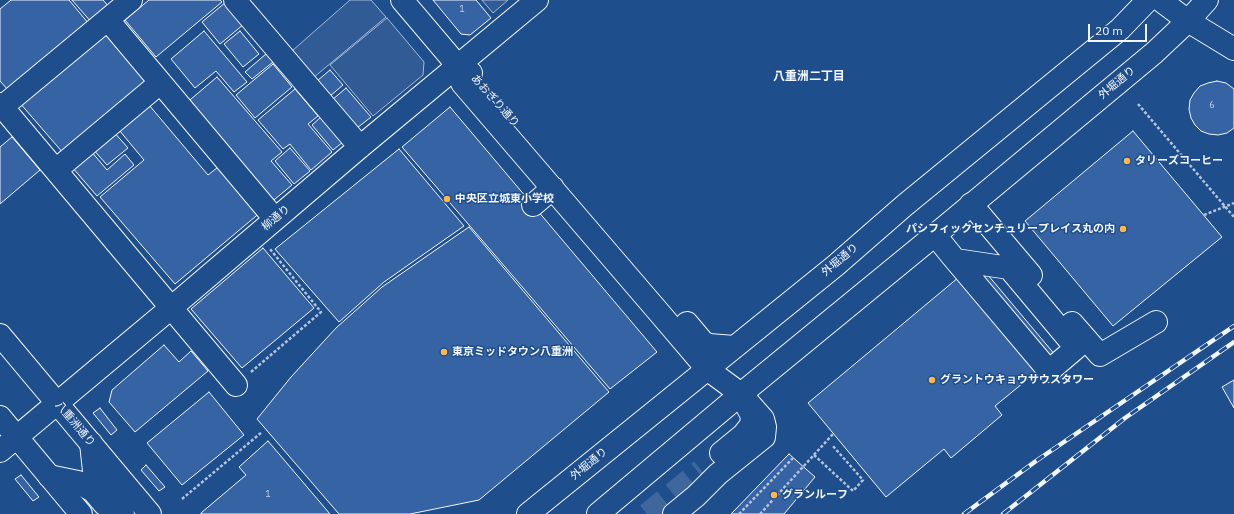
<!DOCTYPE html>
<meta charset="utf-8">
<style>
body{margin:0}
#map{position:relative;width:1234px;height:514px;overflow:hidden;background:#1f4e8c;font-family:"IBM Plex Sans",sans-serif}
canvas{display:block}
.scale{position:absolute;left:1088px;top:24px;width:59px;height:18px;box-sizing:border-box;border:2px solid #f2f6ff;border-top:0;padding-left:5px;font-size:12px;line-height:14px;white-space:nowrap;color:#f2f6ff;-webkit-text-stroke:3px #1f4e8c;paint-order:stroke}
</style>
<div id="map">
<canvas width="1234" height="514"></canvas>
<div class="scale">20 m</div>
</div>
<script>
const context = document.querySelector('canvas').getContext('2d');
context.lineJoin = 'round';
function fillPath(path, color) { context.fillStyle = color; context.fill(path, 'evenodd'); }
const shape = rows => new Path2D(rows.map(r => 'M' + r).join(''));
function stroke(path, color, width, dash) { context.strokeStyle = color; context.lineWidth = width; context.lineCap = dash ? 'butt' : 'round'; context.setLineDash(dash || []); context.stroke(path); }
function write(font, color, halo, rows, align = 'center') {
  context.font = font + ' "IBM Plex Sans","Noto Sans JP",sans-serif'; context.lineWidth = 3; context.setLineDash([]); context.textBaseline = 'middle'; context.strokeStyle = halo; context.fillStyle = color; for (const [text, x, y, turn = 0] of rows) {
    context.save(); context.translate(x, y); context.rotate((+turn || 0) * Math.PI / 180); context.textAlign = isNaN(turn) ? turn : align; if (halo) context.strokeText(text, 0, 0); context.fillText(text, 0, 0); context.restore();
  }
}
const built = shape([
 [350,0,371,0,386,17,313,78,292,51,350,0],
 [482,0,508,0,493,13,482,0],
 [387,18,424,62,423,75,373,116,330,65,387,18]
]);
const building = shape([
 [11,0,69,0,89,24,9,91,0,81,0,9,11,0],
 [72,0,103,0,110,8,92,23,72,0],
 [149,0,220,0,222,2,156,57,125,20,149,0],
 [433,0,476,0,491,18,470,35,461,34,433,0],
 [226,2,244,24,220,44,202,22,226,2],
 [106,29,151,82,64,154,19,102,106,29],
 [204,31,247,82,234,92,216,71,195,88,171,59,204,31],
 [240,31,259,54,243,67,224,44,240,31],
 [266,54,273,62,252,79,245,72,266,54],
 [273,64,292,87,255,118,236,95,273,64],
 [330,70,343,85,330,96,317,81,330,70],
 [217,77,282,152,271,161,292,185,269,204,184,105,217,77],
 [1217,81,1226,83,1234,89,1234,128,1227,133,1218,135,1209,134,1201,131,1195,125,1191,118,1189,109,1190,100,1194,93,1200,86,1208,83,1217,81],
 [346,88,371,117,357,128,332,100,346,88],
 [295,89,318,116,308,124,332,152,311,170,290,144,283,149,258,120,295,89],
 [149,105,208,175,222,164,262,211,175,284,100,197,144,160,119,130,149,105],
 [450,107,657,352,610,389,402,147,450,107],
 [321,117,343,142,333,150,312,125,321,117],
 [113,131,128,148,107,165,92,148,113,131],
 [1133,131,1222,237,1113,326,1025,221,1133,131],
 [12,137,40,170,0,204,0,147,12,137],
 [290,148,310,171,294,184,275,161,290,148],
 [399,149,464,226,384,282,339,322,275,249,399,149],
 [91,151,107,170,125,154,134,165,97,196,72,167,91,151],
 [469,227,609,392,479,500,410,514,339,514,257,419,291,377,336,328,382,287,469,227],
 [263,248,314,308,242,368,191,309,263,248],
 [977,262,1056,356,995,406,1002,415,951,458,944,449,886,497,808,403,977,262],
 [164,345,179,362,191,351,208,371,135,432,109,402,112,390,164,345],
 [1234,380,1234,408,1222,387,1234,380],
 [209,392,244,435,182,485,147,443,209,392],
 [100,408,117,430,111,435,93,413,100,408],
 [268,441,330,514,201,514,201,513,246,475,239,467,268,441],
 [789,454,815,477,784,514,731,514,789,454],
 [146,465,165,487,159,491,141,470,146,465],
 [21,475,39,497,33,501,15,479,21,475]
]);
const minorTunnel = shape([
 [647,514,701,470]
]);
const path = shape([
 [1138,104,1234,217],
 [1204,215,1234,203],
 [251,372,321,312,270,249],
 [814,455,853,491,863,480,832,445],
 [182,499,262,432],
 [739,514,793,458],
 [760,514,833,434]
]);
const minor = shape([
 [235,0,360,147],
 [402,0,458,66,471,73],
 [108,20,275,219],
 [458,66,462,83,662,316,707,369,741,394,763,419,765,427,764,437,718,474,696,496,674,514],
 [0,104,236,385],
 [2,107,131,0],
 [56,170,160,83],
 [971,204,1031,275],
 [533,205,553,188],
 [935,235,952,256,1049,371,1076,348,1009,268,956,260],
 [687,323,703,342,709,345,734,347],
 [1072,323,1100,355,1156,322],
 [91,443,94,471,97,484,123,514],
 [0,451,171,308,360,147,537,0],
 [721,453,743,435,751,425,752,416,743,399],
 [49,476,78,482,93,491,104,504]
]);
const major = shape([
 [1160,0,1188,21,1234,49],
 [0,335,150,514],
 [0,417,81,514],
 [528,514,835,266,905,205,1120,29,1148,0],
 [598,514,741,394,935,235,1154,53,1188,21,1207,0]
]);
const rail = shape([
 [964,514,1036,461,1234,326],
 [1003,514,1125,418,1234,342]
]);
const markers = [
 [1127,161,4,"#ffb74d"],
 [447,199,4,"#ffb74d"],
 [1123,229,4,"#ffb74d"],
 [444,352,4,"#ffb74d"],
 [932,380,4,"#ffb74d"],
 [774,495,4,"#ffb74d"]
];
const numberNames = [
 ["1",462,9],
 ["6",1212,105],
 ["1",268,494]
];
const streetNames = [
 ["外堀通り",1117,83,-40],
 ["あおぎり通り",495,101,48],
 ["柳通り",276,218,-40],
 ["外堀通り",840,260,-40],
 ["八重洲通り",75,424,50],
 ["外堀通り",589,464,-39]
];
const poiNames = [
 ["タリーズコーヒー",1135,161],
 ["中央区立城東小学校",455,199],
 ["パシフィックセンチュリープレイス丸の内",1115,229,"right"],
 ["東京ミッドタウン八重洲",452,352],
 ["グラントウキョウサウスタワー",940,380],
 ["グランルーフ",782,495]
];
const neighbourhoodNames = [
 ["八重洲二丁目",809,77]
];
fillPath(built, '#305b95');
stroke(built, '#a8bbd7', 1);
fillPath(building, '#3563a3');
stroke(building, '#f2f6ff', 1);
stroke(minorTunnel, '#3f679d', 22, [22, 11]);
stroke(minor, '#f2f6ff', 24);
stroke(major, '#f2f6ff', 24);
stroke(path, '#b3c4dc', 2.5, [3, 2]);
stroke(minor, '#1f4e8c', 22);
stroke(major, '#1f4e8c', 22);
stroke(rail, '#f2f6ff', 4.5);
stroke(rail, '#1f4e8c', 3, [9]);
for (const [x, y, r, color] of markers) { const dot = new Path2D(); dot.arc(x, y, r, 0, 2 * Math.PI); context.fillStyle = color; context.fill(dot); stroke(dot, '#1f4e8c', 1.5); }
write('9px', '#c3d1e8', null, numberNames);
write('11px', '#f2f6ff', '#1f4e8c', streetNames);
write('bold 11px', '#f2f6ff', '#1f4e8c', poiNames, 'left');
write('bold 12px', '#f2f6ff', '#1f4e8c', neighbourhoodNames);
</script>
